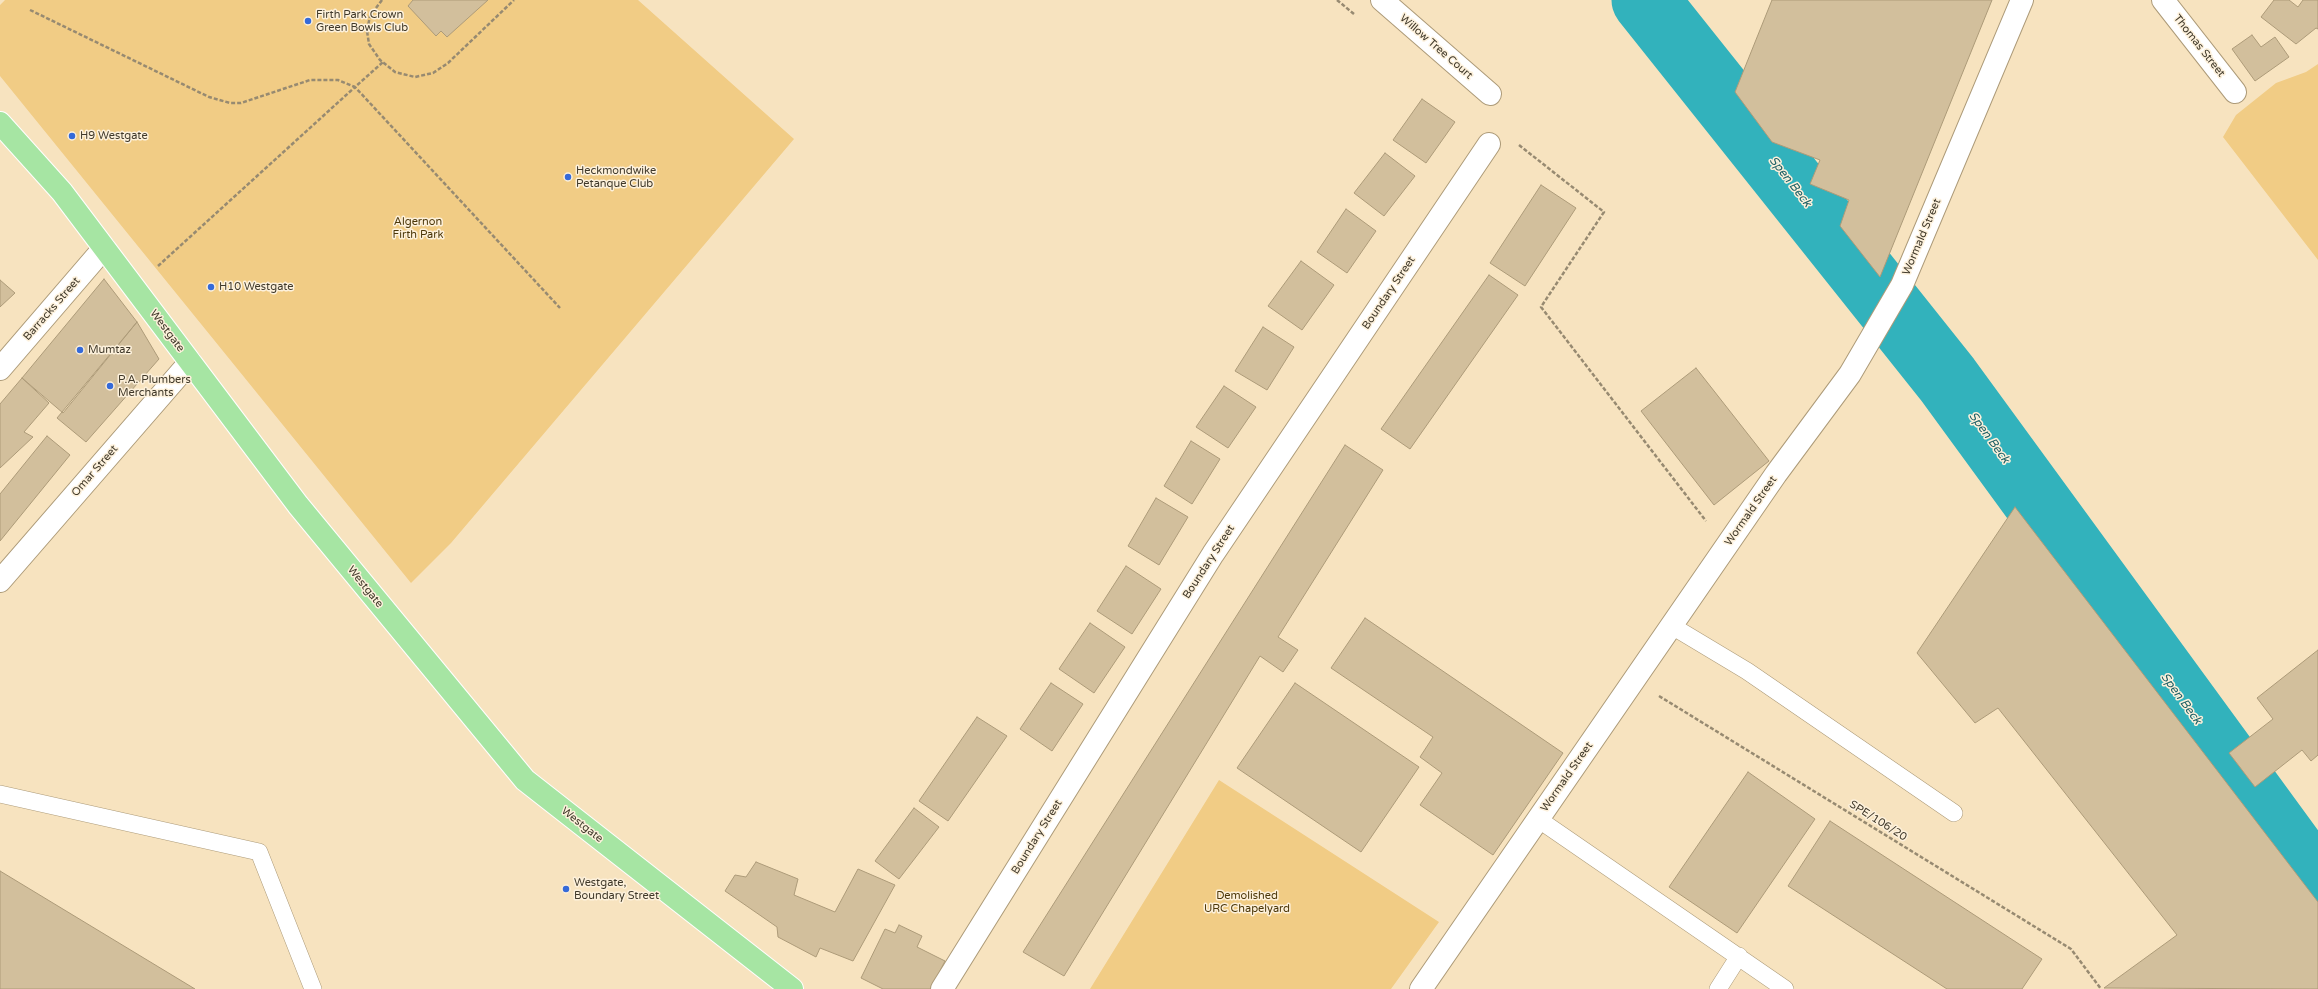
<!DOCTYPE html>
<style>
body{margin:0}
canvas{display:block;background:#f7e3bf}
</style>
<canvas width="2318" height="989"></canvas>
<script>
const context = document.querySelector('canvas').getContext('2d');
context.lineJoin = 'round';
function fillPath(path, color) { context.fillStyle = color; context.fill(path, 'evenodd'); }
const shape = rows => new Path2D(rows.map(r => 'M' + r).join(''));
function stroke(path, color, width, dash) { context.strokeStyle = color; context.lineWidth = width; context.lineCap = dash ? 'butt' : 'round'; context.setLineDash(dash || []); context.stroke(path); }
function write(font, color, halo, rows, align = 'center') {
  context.font = font + ' "Varela Round",sans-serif'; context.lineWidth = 3; context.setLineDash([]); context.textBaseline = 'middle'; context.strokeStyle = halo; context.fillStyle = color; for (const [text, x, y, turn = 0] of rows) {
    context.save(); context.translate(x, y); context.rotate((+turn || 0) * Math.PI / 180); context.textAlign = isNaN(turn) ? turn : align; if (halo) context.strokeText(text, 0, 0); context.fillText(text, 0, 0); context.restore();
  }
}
const green = shape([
 [5,0,638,0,794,139,451,543,411,583,0,76,0,5],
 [2318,64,2318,260,2223,137,2236,115,2276,83,2306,72],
 [1219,780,1439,922,1391,989,1090,989]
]);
const river = shape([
 [1645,0,1947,379,2318,887]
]);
const building = shape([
 [413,0,488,0,447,37,441,31,436,36,408,6,413,0],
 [1772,0,1992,0,1880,277,1840,226,1849,200,1810,184,1820,160,1772,142,1735,92,1772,0],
 [2274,0,2289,0,2298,7,2303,0,2318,0,2318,29,2316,28,2296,44,2261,17,2274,0],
 [2252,35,2261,47,2275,37,2289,57,2255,81,2232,49,2252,35],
 [1422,99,1455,122,1426,163,1393,140,1422,99],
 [1385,153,1415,176,1384,216,1354,193,1385,153],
 [1541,185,1576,208,1525,286,1490,263,1541,185],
 [1346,209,1376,231,1347,273,1317,252,1346,209],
 [1301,261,1334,285,1302,330,1268,306,1301,261],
 [1489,275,1518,295,1410,449,1381,429,1489,275],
 [104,279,137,322,63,413,22,378,104,279],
 [0,280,15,293,0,307,0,280],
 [137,322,159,359,86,442,57,418,137,322],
 [1263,327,1294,347,1267,390,1235,371,1263,327],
 [1696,368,1769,461,1714,505,1641,411,1696,368],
 [22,378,49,403,24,432,33,437,0,468,0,404,22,378],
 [1224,386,1256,407,1228,448,1196,427,1224,386],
 [47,436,70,455,0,541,0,494,47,436],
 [1191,441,1220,459,1192,504,1164,486,1191,441],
 [1345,445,1383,470,1278,637,1298,650,1283,672,1260,656,1064,976,1023,952,1345,445],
 [1156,498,1188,517,1159,565,1128,546,1156,498],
 [2015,507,2318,902,2318,989,2104,988,2177,935,1998,708,1975,723,1917,653,2015,507],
 [1126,566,1161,589,1132,634,1097,611,1126,566],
 [1365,618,1563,753,1493,855,1420,805,1442,773,1420,757,1433,737,1331,668,1365,618],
 [1090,623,1125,647,1094,693,1059,669,1090,623],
 [2318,650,2318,755,2311,761,2302,750,2255,787,2229,753,2273,719,2257,698,2318,650],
 [1051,683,1083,704,1052,751,1020,729,1051,683],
 [1295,683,1419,767,1361,852,1237,768,1295,683],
 [977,717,1007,736,948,821,919,801,977,717],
 [1748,772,1815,819,1737,933,1669,887,1748,772],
 [914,808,939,827,899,879,875,861,914,808],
 [1830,821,2042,959,2022,989,1947,989,1788,886,1830,821],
 [756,862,798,879,794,895,835,912,858,869,895,885,853,961,820,948,816,957,778,937,777,927,725,891,735,875,746,877,756,862],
 [0,871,195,989,0,989,0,871],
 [899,925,922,936,917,947,945,961,931,989,883,989,861,978,885,929,895,933,899,925]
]);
const path = shape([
 [382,0,370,16,367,31,369,44,380,60,395,72,415,77,433,73,448,63,514,0],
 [1337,0,1354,14],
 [30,10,209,97,230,103,241,103,310,80,338,80,355,87,383,62],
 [1519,145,1604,212,1541,307,1706,521],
 [158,266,355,87,560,308],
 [1659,696,2071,949,2101,989]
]);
const lane = shape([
 [1672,626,1747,671,1954,813],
 [0,794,259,852,313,989],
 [1538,819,1785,989],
 [1718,989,1739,956]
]);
const street = shape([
 [1382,0,1490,94],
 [2163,0,2235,92],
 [0,369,104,248],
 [0,581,190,362],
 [942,989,1213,554,1489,144],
 [1421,989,1776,474,1850,374,1902,285,2022,0]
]);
const primary = shape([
 [0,123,62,192,298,505,525,780,792,989]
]);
const markers = [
 [308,21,4,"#356ad9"],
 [72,136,4,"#356ad9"],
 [568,177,4,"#356ad9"],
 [211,287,4,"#356ad9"],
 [80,350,4,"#356ad9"],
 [110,386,4,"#356ad9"],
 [566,889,4,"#356ad9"]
];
const poiNames = [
 ["Firth Park Crown",316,15],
 ["Green Bowls Club",316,28],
 ["H9 Westgate",80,136],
 ["Heckmondwike",576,171],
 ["Petanque Club",576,184],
 ["H10 Westgate",219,287],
 ["Mumtaz",88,350],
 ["P.A. Plumbers",118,380],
 ["Merchants",118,393],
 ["Westgate,",574,883],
 ["Boundary Street",574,896]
];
const streetNames = [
 ["Thomas Street",2199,46,52],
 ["Willow Tree Court",1436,47,41],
 ["Wormald Street",1922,237,-67],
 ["Boundary Street",1389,293,-56],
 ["Barracks Street",52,309,-49],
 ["Westgate",167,331,53],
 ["Omar Street",95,471,-49],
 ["Wormald Street",1751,511,-55],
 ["Boundary Street",1209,562,-57],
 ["Westgate",365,587,51],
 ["Wormald Street",1567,777,-55],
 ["SPE/106/20",1878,821,32],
 ["Westgate",582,825,38],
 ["Boundary Street",1037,837,-58]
];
const parkNames = [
 ["Algernon",418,222],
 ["Firth Park",418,235],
 ["Demolished",1247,896],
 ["URC Chapelyard",1247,909]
];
const waterNames = [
 ["Spen Beck",1790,182,52],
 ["Spen Beck",1989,438,54],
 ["Spen Beck",2181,699,54]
];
fillPath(green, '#f1cc85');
stroke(river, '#32b2bc', 67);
fillPath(building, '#d2bf9c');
stroke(building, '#ad9b79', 1);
stroke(lane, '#ad9b79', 18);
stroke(street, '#ad9b79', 24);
stroke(primary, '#fff', 24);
stroke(path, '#978a71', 2.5, [4, 2]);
stroke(lane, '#fff', 17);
stroke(street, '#fff', 22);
stroke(primary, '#a6e5a3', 22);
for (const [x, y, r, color] of markers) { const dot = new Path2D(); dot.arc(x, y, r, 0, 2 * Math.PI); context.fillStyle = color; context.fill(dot); stroke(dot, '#fdf1dc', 1.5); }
write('11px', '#40392a', '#fdf1dc', poiNames, 'left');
write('11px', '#40392a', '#fdf1dc', streetNames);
write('11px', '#4c3709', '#fdf1dc', parkNames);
write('italic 12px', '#1e6166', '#fdf1dc', waterNames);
</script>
